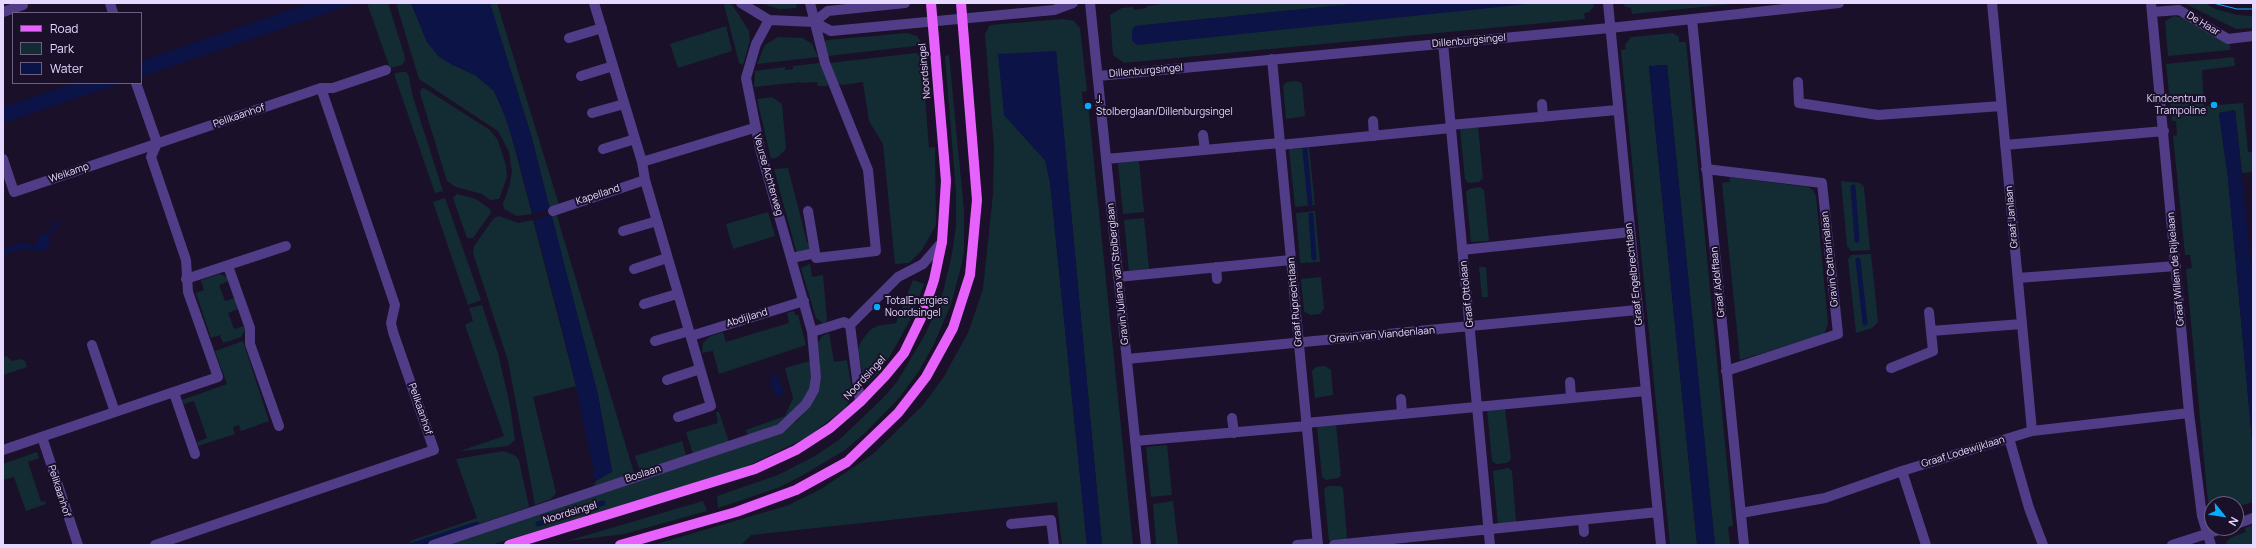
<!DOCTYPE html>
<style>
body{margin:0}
#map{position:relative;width:2256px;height:548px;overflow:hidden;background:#1a1029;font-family:Manrope,sans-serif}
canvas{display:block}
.frame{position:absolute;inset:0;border:4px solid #e6d8ff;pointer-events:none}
.legend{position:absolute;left:12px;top:12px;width:130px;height:72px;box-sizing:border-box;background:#1a1029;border:1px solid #6c607f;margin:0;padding:5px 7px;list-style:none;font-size:12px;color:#e6d8ff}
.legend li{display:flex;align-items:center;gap:8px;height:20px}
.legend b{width:20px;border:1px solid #6c607f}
.north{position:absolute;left:2204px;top:496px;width:40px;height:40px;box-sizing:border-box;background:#1a1029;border:1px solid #6c607f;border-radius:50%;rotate:120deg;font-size:11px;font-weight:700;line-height:16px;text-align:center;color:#e6d8ff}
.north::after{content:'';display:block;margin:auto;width:14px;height:18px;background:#07abfc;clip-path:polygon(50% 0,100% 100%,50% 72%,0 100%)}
</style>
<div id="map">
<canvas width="2256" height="548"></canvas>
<div class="frame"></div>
<ul class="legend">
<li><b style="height:5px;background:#e761fd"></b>Road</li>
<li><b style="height:11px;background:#132c33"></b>Park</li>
<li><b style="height:11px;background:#0b1347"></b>Water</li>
</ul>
<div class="north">N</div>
</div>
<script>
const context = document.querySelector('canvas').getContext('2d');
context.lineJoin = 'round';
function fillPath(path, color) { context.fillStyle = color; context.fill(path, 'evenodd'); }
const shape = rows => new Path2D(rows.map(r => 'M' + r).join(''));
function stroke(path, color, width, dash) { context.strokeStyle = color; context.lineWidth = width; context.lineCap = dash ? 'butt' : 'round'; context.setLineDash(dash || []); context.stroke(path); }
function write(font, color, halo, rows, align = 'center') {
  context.font = font + ' Manrope,sans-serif'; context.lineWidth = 4; context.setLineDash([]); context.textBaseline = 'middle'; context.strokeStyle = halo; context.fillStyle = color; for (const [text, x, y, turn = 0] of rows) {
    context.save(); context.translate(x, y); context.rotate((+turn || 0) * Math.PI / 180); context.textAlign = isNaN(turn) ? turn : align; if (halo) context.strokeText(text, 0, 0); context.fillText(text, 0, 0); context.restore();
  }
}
const green = shape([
 [367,3,388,3,404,54,405,60,402,65,390,68],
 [396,3,411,3,427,42,451,64,475,75,494,91,508,123,532,214,517,216,504,209,503,204,509,187,512,172,509,152,498,131,419,79],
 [489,3,497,3,559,205,549,209,531,135],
 [731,3,749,31,750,40,743,65,739,63,724,4],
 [760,3,797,3,796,8,779,9],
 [1171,3,1363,3,1135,26,1537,3,1593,3,1594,6,1589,12,1584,13,1585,19,1123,63,1123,62,1113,55,1110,15,1122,8,1133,7,1133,10,1147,8,1147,6],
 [1622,3,1741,3,1632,14,1631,8,1626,7],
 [2184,3,2205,3,2215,9,2237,15,2253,16,2253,28,2236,29],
 [2174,16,2183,18,2230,45,2230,50,2168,56,2165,21],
 [1063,19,1074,21,1080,28,1087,91,1082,92,1083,105,1088,104,1133,545,1102,545,1056,51,1004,115,1045,160,1050,182,1087,545,1062,545,1057,502,751,535,741,545,653,545,789,505,821,489,873,454,923,405,943,378,968,333,983,289,993,194,994,148,985,34,990,25],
 [726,26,732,51,678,68,670,44],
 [907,33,917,36,923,45,828,56,824,42,827,40],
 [1673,33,1679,37,1679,42,1686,42,1733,526,1728,527,1730,545,1715,545,1667,65,1660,65,1649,67,1697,545,1670,545,1621,50,1626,49,1625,45,1631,37],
 [778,37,803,38,812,44,818,57,757,64,765,45],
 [916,53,922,58,929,148,935,147,936,225,922,250,909,263,895,264,883,144,869,121,863,82,842,85,838,83,830,63],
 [949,55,964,211,964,249,962,263,951,304,934,344,919,371,898,399,865,433,845,450,803,475,780,487,718,508,717,496,778,475,815,456,840,439,882,399,897,382,926,333,943,292,952,254,956,225,956,192,945,56],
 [2234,57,2235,66,2202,70,2204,106,2243,103,2248,152,2253,152,2253,172,2242,173,2235,110,2219,113,2228,178,2253,451,2253,502,2236,507,2236,504,2214,504,2213,501,2208,502,2186,269,2192,268,2190,255,2185,255,2173,136,2177,135,2176,121,2172,121,2166,64],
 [820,63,828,84,827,86,818,86,817,82,801,83,801,82,754,87,755,71,785,67,785,70,793,69,793,66],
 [401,72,406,72,409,76,412,94,443,191,435,193,394,74],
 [1298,81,1302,84,1305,116,1286,119,1283,86,1287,82],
 [424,88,490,130,498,140,506,166,507,177,499,199,490,200,482,194,456,187,447,181,420,93,421,89],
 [772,97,782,104,786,149,778,157,771,159,757,99],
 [1478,127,1483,178,1479,182,1468,183,1465,179,1460,129],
 [1309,148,1315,205,1295,207,1289,149],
 [1139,161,1144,212,1123,214,1118,163],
 [788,168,807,242,810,246,809,252,797,254,774,169],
 [1729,177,1808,187,1813,190,1816,196,1828,324,1824,334,1740,360,1722,183,1730,182],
 [1841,181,1860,183,1864,187,1870,250,1851,251,1847,246],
 [1480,187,1484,190,1489,241,1471,242,1466,192,1469,189],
 [457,194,476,199,491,210,490,214,473,238,467,238,453,198],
 [445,198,481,300,468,305,433,202],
 [1315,211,1320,262,1300,263,1296,213],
 [768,212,775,236,733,249,726,224],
 [556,213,634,473,593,486,597,480,612,471,598,395,551,215],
 [499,216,518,223,533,220,576,386,533,397,556,493,551,499,535,505,508,361,473,253,474,246,494,218],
 [1144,218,1149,269,1129,271,1124,220],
 [1871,254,1878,322,1872,328,1856,333,1848,259,1851,255],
 [810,264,812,277,823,275,827,321,823,323,816,318,801,268],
 [1479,267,1486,267,1488,297,1482,297],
 [220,274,228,278,229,281,219,285,225,301,235,298,238,309,228,313,234,329,245,326,246,329,241,337,223,343,220,335,211,338,196,293,204,290,201,280],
 [1321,277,1324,309,1320,314,1310,315,1304,311,1301,279],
 [913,280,924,284,910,320,890,356,879,372,868,383,864,380,858,351,860,343,870,330,877,326,896,323],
 [482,305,498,353,510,406,515,440,508,446,460,451,504,436,465,325,473,321,469,308],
 [794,311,795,315,798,315,806,345,719,374,713,351,702,353,703,343,709,337,723,332,726,342,789,323,787,313],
 [829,333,834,362,847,360,852,390,850,400,845,408,808,437,741,469,507,540,491,545,442,545,780,434,798,420,809,406,821,379,818,343,822,336],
 [243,341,269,421,241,431,239,425,233,427,235,434,198,446,197,442,207,438,194,401,184,404,182,400,227,384,215,351],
 [6,356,12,361,20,359,25,361,27,367,3,375,3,357],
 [810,361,813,383,810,391,796,410,780,425,748,436,746,430,785,416,793,398,785,368],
 [1325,366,1331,370,1333,395,1315,398,1312,371,1316,367],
 [1505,408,1511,459,1507,463,1496,464,1492,461,1487,409],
 [716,412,719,412,729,442,693,454,686,432,718,423],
 [1336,424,1341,475,1338,478,1326,480,1322,477,1317,426],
 [682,441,686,455,640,471,635,456],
 [1167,445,1172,495,1151,497,1146,447],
 [504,451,516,456,519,460,529,507,417,545,411,545,410,541,477,518,456,459],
 [37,452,39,458,28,462,41,502,45,501,46,504,26,511,14,477,3,480,3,464],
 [1508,468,1512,471,1516,522,1498,524,1493,471],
 [1328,486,1339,486,1343,488,1347,539,1329,541,1324,489],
 [703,501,707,511,624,534,567,541],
 [1173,501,1178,545,1156,545,1153,504],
 [2253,525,2253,545,2226,545,2227,541,2232,537,2246,532,2245,528]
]);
const water = shape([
 [310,3,356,3,141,77,141,61],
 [411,3,490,3,531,135,598,395,612,472,597,480,592,476,594,472,576,386,561,324,517,154,502,107,494,91,475,75,451,64,438,56,427,42],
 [1363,3,1537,3,1137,45,1132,41,1132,30,1135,26],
 [1056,51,1059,80,1102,545,1087,545,1050,182,1045,160,1004,115,998,54],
 [1667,65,1715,545,1697,543,1649,66],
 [74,83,122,83,3,123,3,107],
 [2235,110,2253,285,2253,451,2228,178,2219,113],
 [57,220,61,223,48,237,50,242,46,249,40,251,23,249,3,255,3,249,22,243,35,246,39,235,48,233],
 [772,375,778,377,784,394,776,397,770,379]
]);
const pier = shape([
 [551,208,553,214,533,220,532,214]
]);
const stream = shape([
 [1305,150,1310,203],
 [1853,187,1857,240],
 [1311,215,1314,258],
 [1858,260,1865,323],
 [538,524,603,503],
 [413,545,477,524]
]);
const minor = shape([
 [110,3,113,13],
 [594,3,642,162,645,180,711,406,678,417],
 [741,3,769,20,814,22,831,31,1054,10,1073,3],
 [1090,3,1146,545],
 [1608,3,1661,545],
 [1992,3,2032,431],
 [2151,3,2189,413,2202,516,2211,545],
 [3,12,23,5,22,3],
 [2152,12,2179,10,2228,39,2253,36],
 [1692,19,1744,545],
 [814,22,828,11,905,3],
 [569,38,602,28],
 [1443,43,1490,545],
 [1272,59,1318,545],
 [581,76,613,66],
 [1098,76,1610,28,1839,3],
 [1798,82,1799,103,1878,115,2001,106],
 [321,88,333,88,386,70],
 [1542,104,1543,117],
 [592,113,624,104],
 [1373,121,1374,136],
 [1450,125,1617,110],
 [1203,135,1205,150],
 [1280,145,1451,128],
 [2005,145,2164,131],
 [603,149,635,139],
 [3,159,14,192,321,88,395,305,391,323,393,332,434,450,155,545],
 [1106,159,1280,143],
 [642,162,754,128],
 [1706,169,1822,183,1838,334,1726,371],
 [553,211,645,180],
 [808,211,816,258,876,251,868,170,825,63,810,3],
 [623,231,657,221],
 [1462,250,1630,232],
 [792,258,815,253],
 [228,266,250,328,250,344,279,426],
 [1216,267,1217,279],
 [634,269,667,258],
 [1118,277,1291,260],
 [2018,278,2176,266],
 [186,279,286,246],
 [644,304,677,294],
 [1931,331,2022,324],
 [812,332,844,322,850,325],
 [691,336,804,301],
 [655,341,689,331],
 [92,345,115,412],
 [1127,359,1637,310],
 [1891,368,1933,351,1929,312],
 [667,380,700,369],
 [1570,382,1571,398],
 [174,393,195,454],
 [1401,399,1402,414],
 [860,402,850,325,898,277,923,264,942,242],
 [1232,418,1234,433],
 [1306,423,1646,391],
 [42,437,78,545],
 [2009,438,2029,508,2043,545],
 [1135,441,1307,426],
 [3,450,218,377,188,292,186,260,151,157,157,143,136,83],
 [1902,471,1926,545],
 [1741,513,1825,498,1902,471,2032,431,2189,413],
 [1583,520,1584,532],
 [1011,524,1051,520,1054,545],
 [2236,524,2253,518],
 [433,545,780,429,806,404,814,390,816,377,812,332,760,149,746,78,756,44,769,20],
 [1297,545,1318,543],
 [1334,545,1658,512],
 [2172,545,2225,528]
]);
const major = shape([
 [509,545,755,469,796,450,830,428,860,402,885,376,904,353,922,316,934,280,942,242,946,181,931,3],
 [620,545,736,512,796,490,847,462,898,413,926,377,953,328,970,275,977,200,961,3]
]);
const tram = shape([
 [2213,3,2237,9,2253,9]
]);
const markers = [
 [2214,105,4,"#07abfc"],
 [1088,106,4,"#07abfc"],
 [877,307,4,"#07abfc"]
];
const streetNames = [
 ["De Haar",2203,24,31],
 ["Dillenburgsingel",1469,41,-5],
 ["Noordsingel",925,71,-95],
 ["Dillenburgsingel",1146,71,-5],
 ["Pelikaanhof",239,116,-19],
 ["Weikamp",69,173,-19],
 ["Veurse Achterweg",768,175,74],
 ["Kapelland",598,195,-18],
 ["Graaf Janlaan",2012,217,-95],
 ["Gravin Catharinalaan",1830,259,-96],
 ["Graaf Willem de Rijkelaan",2176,269,-95],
 ["Gravin Juliana van Stolberglaan",1118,274,-96],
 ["Graaf Engelbrechtlaan",1634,274,-96],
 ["Graaf Adolflaan",1718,282,-96],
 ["Graaf Ottolaan",1467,294,-96],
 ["Graaf Ruprechtlaan",1295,302,-95],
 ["Abdijland",747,318,-17],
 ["Gravin van Viandenlaan",1382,335,-5],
 ["Noordsingel",865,378,-47],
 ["Pelikaanhof",420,409,71],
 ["Graaf Lodewijklaan",1963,452,-17],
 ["Boslaan",643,474,-18],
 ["Pelikaanhof",59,491,72],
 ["Noordsingel",570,513,-17]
];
const poiNames = [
 ["Kindcentrum",2206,99,"right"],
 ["Trampoline",2206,111,"right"],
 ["J.",1096,100],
 ["Stolberglaan/Dillenburgsingel",1096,112],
 ["TotalEnergies",885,301],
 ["Noordsingel",885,313]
];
fillPath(green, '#132c33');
fillPath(water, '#0b1347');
fillPath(pier, '#1a1029');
stroke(stream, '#0b1347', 5);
stroke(minor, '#503c87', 10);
stroke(major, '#e761fd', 10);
stroke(tram, '#07abfc', 1);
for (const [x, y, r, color] of markers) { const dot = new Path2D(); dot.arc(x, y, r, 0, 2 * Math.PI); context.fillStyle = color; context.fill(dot); stroke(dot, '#1a1029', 1.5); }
write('10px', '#e6d8ff', '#1a1029', streetNames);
write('10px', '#e6d8ff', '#1a1029', poiNames, 'left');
</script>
